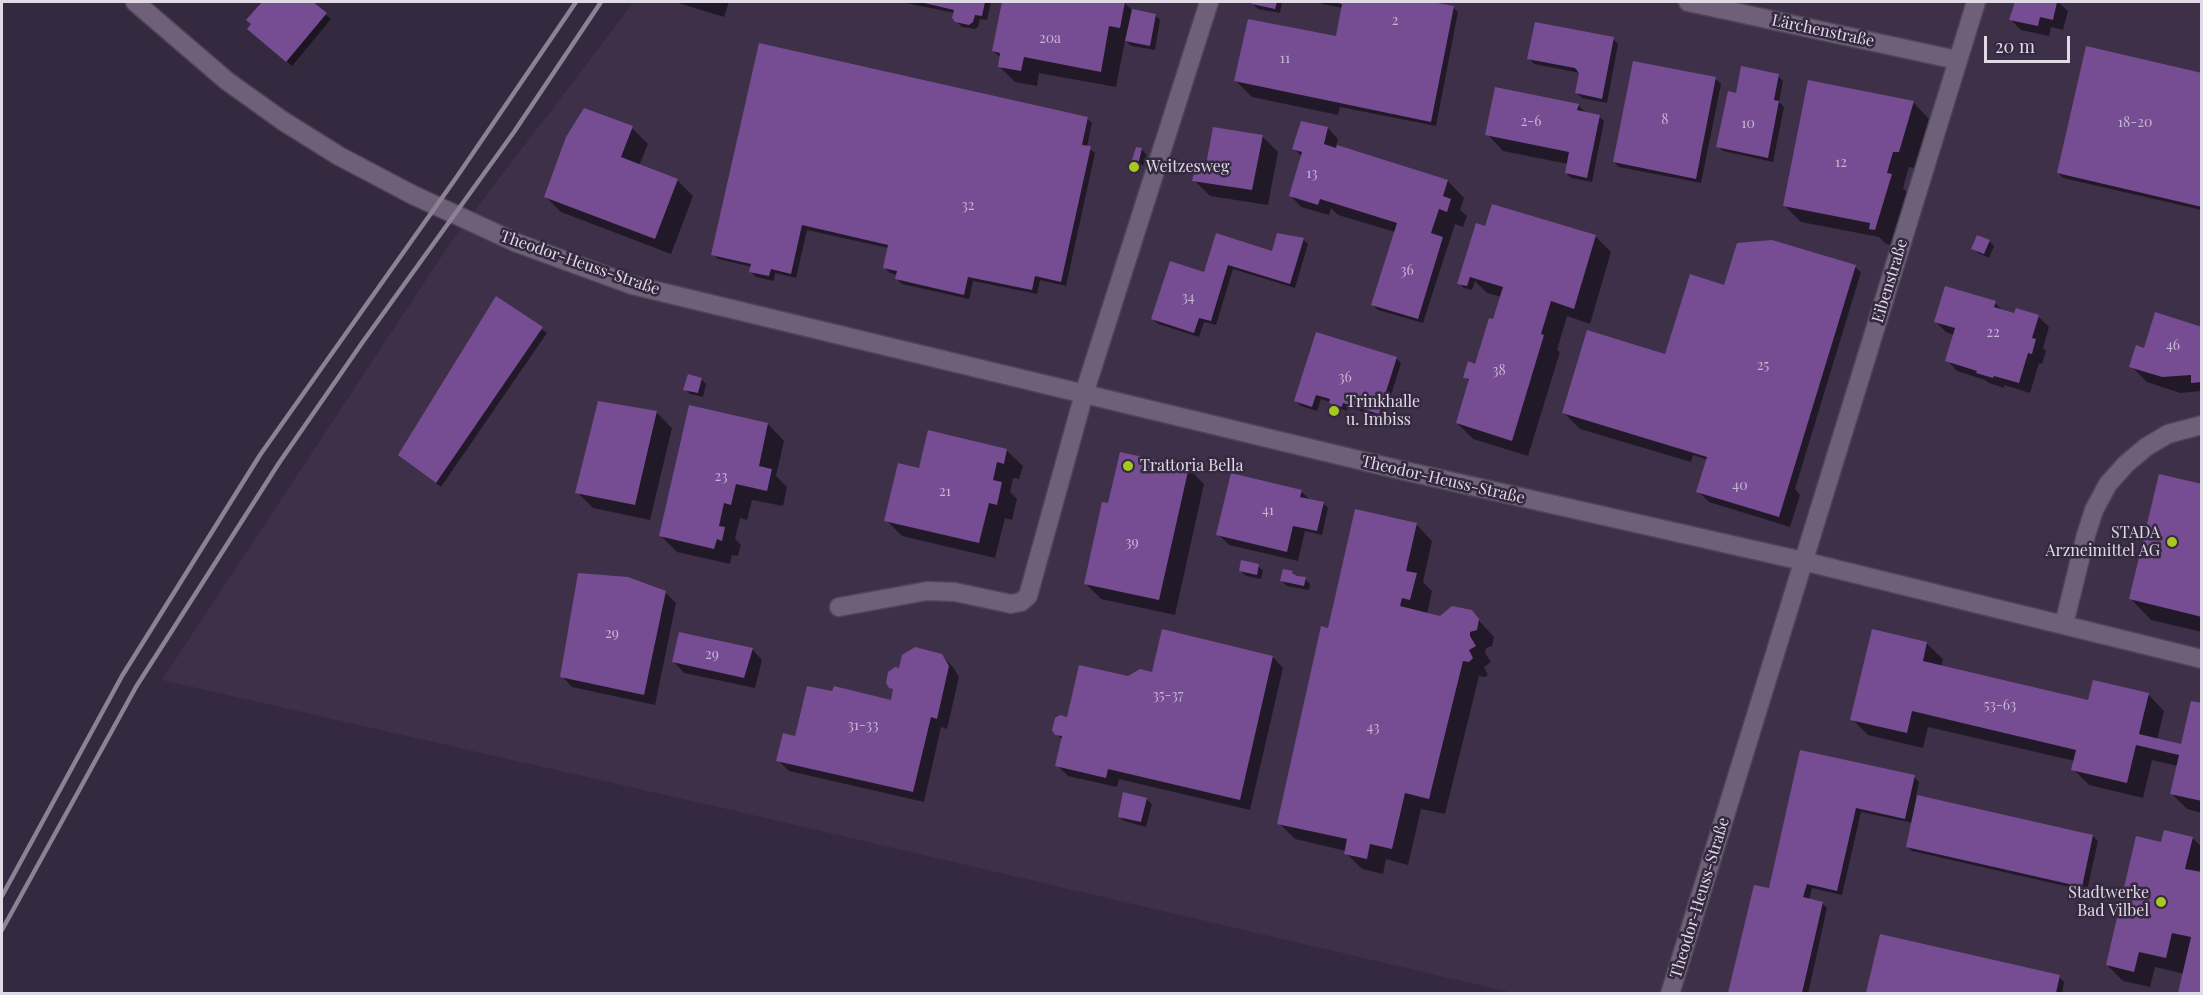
<!DOCTYPE html>
<meta charset="utf-8">
<style>
body{margin:0}
#map{position:relative;width:2203px;height:995px;overflow:hidden;background:#34293e;font-family:"Playfair Display",serif}
canvas{display:block}
.frame{position:absolute;inset:0;border:3px solid #e0d9e6;pointer-events:none}
.scale{position:absolute;left:1984px;top:36px;width:86px;height:27px;box-sizing:border-box;border:3px solid #e0d9e6;border-top:0;padding-left:8px;font-size:18px;line-height:21px;white-space:nowrap;color:#e0d9e6;-webkit-text-stroke:4px #34293e;paint-order:stroke}
</style>
<div id="map">
<canvas width="2203" height="995"></canvas>
<div class="frame"></div>
<div class="scale">20 m</div>
</div>
<script>
const context = document.querySelector('canvas').getContext('2d');
context.lineJoin = 'round';
function fillPath(path, color) { context.fillStyle = color; context.fill(path, 'evenodd'); }
const shape = rows => new Path2D(rows.map(r => 'M' + r).join(''));
function stroke(path, color, width, dash) { context.strokeStyle = color; context.lineWidth = width; context.lineCap = dash ? 'butt' : 'round'; context.setLineDash(dash || []); context.stroke(path); }
function write(font, color, halo, rows, align = 'center') {
  context.font = font + ' "Playfair Display",serif'; context.lineWidth = 5; context.setLineDash([]); context.textBaseline = 'middle'; context.strokeStyle = halo; context.fillStyle = color; for (const [text, x, y, turn = 0] of rows) {
    context.save(); context.translate(x, y); context.rotate((+turn || 0) * Math.PI / 180); context.textAlign = isNaN(turn) ? turn : align; if (halo) context.strokeText(text, 0, 0); context.fillText(text, 0, 0); context.restore();
  }
}
const built = shape([
 [634,2,2201,2,2201,993,1513,993,740,812,162,680,453,239]
]);
const shadow = shape([
 [264,2,310,2,331,19,292,66,254,34,253,25,248,20],
 [675,2,729,2,724,17],
 [901,2,991,2,987,20,980,19,978,27,975,29,962,27,956,21,955,13],
 [1003,2,1116,2,1125,3,1132,10,1155,15,1160,20,1155,50,1132,46,1125,41,1116,87,1039,73,1037,86,1015,82,999,66,1001,58,993,51],
 [1254,2,1282,2,1280,13,1258,9,1253,4],
 [1320,2,1425,2,1453,7,1458,12,1436,126,1340,107,1338,115,1252,97,1236,81,1337,39,1343,8,1322,4],
 [2016,2,2058,2,2068,11,2063,30,2051,27,2049,36,2021,30,2010,19],
 [1613,39,1618,44,1607,103,1582,98,1577,93,1580,73,1534,64,1529,58],
 [2202,75,2202,210,2063,178,2058,173],
 [1778,76,1783,81,1779,102,1784,107,1773,162,1723,151,1718,146,1737,94],
 [1716,79,1721,84,1701,183,1619,167,1614,162],
 [1913,102,1929,119,1915,168,1909,167,1903,188,1907,192,1891,245,1886,244,1879,237,1801,222,1785,206],
 [1578,105,1586,113,1599,116,1604,121,1592,182,1571,178,1566,173,1568,164,1503,151,1487,134],
 [1087,118,1092,123,1087,147,1095,153,1066,286,1040,280,1037,294,973,281,969,299,902,284,897,279,898,275,890,273,885,268,888,248,807,230,796,278,775,273,774,281,756,277,751,272,752,267,718,259,713,254],
 [632,128,648,144,639,166,677,180,693,196,671,254,561,212,545,196],
 [1328,128,1338,139,1336,146,1448,181,1464,198,1460,210,1467,216,1463,227,1455,224,1423,323,1378,310,1373,305,1395,232,1338,215,1331,208,1329,215,1301,207,1291,196,1302,157,1294,148],
 [1262,136,1278,152,1268,205,1210,196,1194,180],
 [1142,150,1147,155,1143,166,1134,159],
 [1486,228,1595,236,1611,252,1590,324,1567,316,1557,350,1560,352,1528,456,1473,439,1457,423,1470,382,1465,377,1476,365,1502,297,1487,293,1475,281,1472,290,1464,288,1459,283],
 [1217,235,1273,253,1303,239,1308,244,1295,288,1233,269,1216,325,1204,322,1199,337,1158,324,1153,319,1205,274],
 [1989,241,1994,246,1989,258,1978,253,1973,248],
 [1772,242,1855,267,1861,272,1795,489,1800,495,1790,527,1709,502,1698,491,1708,460,1693,455,1691,462,1580,429,1564,413,1666,356,1723,286],
 [497,298,547,333,441,487,405,460],
 [1995,303,2003,311,2015,315,2038,316,2049,327,2043,348,2046,351,2042,364,2039,363,2030,393,2004,385,2004,388,1989,383,1985,380,1957,371,1947,360,1954,335,1946,332,1935,321],
 [2202,329,2202,391,2180,393,2147,382,2131,366,2145,350],
 [1396,358,1401,363,1384,418,1348,407,1347,411,1336,407,1330,402,1321,399,1317,411,1301,406,1296,401],
 [701,379,706,384,703,397,690,394,685,389],
 [656,412,672,428,650,520,593,508,577,492],
 [768,424,784,441,776,476,787,487,783,506,752,500,747,520,740,518,735,539,741,545,738,556,732,555,730,564,677,552,661,536],
 [1006,450,1023,466,1019,479,1013,478,1010,492,1017,499,1012,520,1005,518,995,558,902,536,886,520,920,470],
 [1188,468,1204,484,1175,615,1101,599,1085,583,1110,505],
 [2202,486,2202,632,2151,620,2131,599],
 [1301,491,1310,500,1323,503,1328,508,1322,535,1305,531,1298,561,1229,545,1218,534],
 [1416,524,1432,541,1423,582,1432,591,1427,614,1441,618,1471,612,1494,637,1492,646,1486,648,1485,653,1491,662,1484,667,1488,675,1485,677,1479,676,1445,814,1421,809,1408,865,1386,859,1383,874,1362,869,1346,853,1346,851,1295,839,1279,823,1329,629],
 [1258,566,1263,571,1261,579,1246,576,1241,571],
 [1292,572,1297,578,1305,579,1310,584,1309,590,1287,586,1282,581],
 [665,592,676,603,655,705,572,687,562,676],
 [1926,643,1943,659,1941,667,2089,702,2148,694,2164,711,2157,740,2182,746,2202,705,2202,813,2187,809,2171,793,2178,766,2152,760,2143,798,2089,785,2073,769,2075,761,1928,727,1923,748,1868,735,1852,719],
 [752,649,762,660,755,688,684,673,674,662],
 [941,655,953,667,959,677,947,729,941,727,924,802,789,771,778,760,796,738,892,702,894,691,891,687,900,670],
 [1273,657,1283,668,1250,810,1119,779,1117,787,1068,776,1057,765,1063,740,1056,734,1068,718,1128,677],
 [1801,752,1914,777,1919,782,1916,796,2093,836,2098,841,2087,891,1912,851,1907,846,1913,823,1861,812,1842,895,1812,888,1809,900,1822,903,1827,908,1808,994,1730,994,1755,887,1770,890],
 [1146,799,1152,804,1146,827,1124,821,1119,816],
 [2192,838,2202,847,2202,994,2179,994,2184,974,2155,967,2150,987,2123,981,2107,965,2162,844],
 [1881,936,2059,977,2064,982,2062,994,1868,994]
]);
const building = shape([
 [262,2,313,2,327,13,286,62,247,29,251,24,246,20],
 [920,2,985,2,982,16,975,15,973,22,969,25,955,22,952,18,954,10],
 [1002,2,1125,2,1120,28,1109,26,1101,72,1024,57,1021,71,998,67,1000,53,992,51],
 [1252,2,1277,2,1275,9,1252,4],
 [1333,2,1432,2,1454,6,1431,122,1234,81,1248,19,1336,36,1342,4],
 [2015,2,2057,2,2053,20,2040,17,2038,26,2009,20],
 [1132,9,1156,14,1150,46,1125,41],
 [1535,22,1614,37,1602,99,1575,93,1579,73,1575,68,1527,59],
 [759,43,1088,117,1082,145,1091,146,1061,282,1035,276,1032,290,968,277,964,295,895,279,897,271,883,268,888,245,802,225,791,274,771,269,769,276,749,272,751,264,711,255],
 [2086,46,2202,73,2202,207,2057,173],
 [1633,61,1716,77,1696,179,1613,162],
 [1741,66,1779,74,1774,100,1779,101,1768,158,1716,147,1728,91,1736,93],
 [1808,80,1914,101,1899,152,1893,152,1887,173,1892,174,1875,230,1869,229,1870,223,1783,206],
 [1495,87,1579,104,1577,110,1600,115,1587,178,1565,173,1569,152,1485,135],
 [584,108,633,126,621,157,678,179,655,239,544,197,566,137],
 [1301,121,1328,127,1324,144,1336,148,1337,145,1448,180,1443,196,1451,199,1447,212,1439,209,1431,233,1443,237,1418,319,1371,305,1397,223,1320,199,1318,205,1289,196,1302,152,1292,149],
 [1213,127,1263,135,1252,190,1192,181,1195,169,1205,170],
 [1136,147,1142,148,1139,161,1132,160],
 [1492,204,1596,235,1574,309,1551,301,1541,334,1544,335,1512,441,1456,423,1469,379,1463,378,1468,361,1475,364,1489,318,1493,319,1503,287,1470,277,1467,286,1457,284,1476,223,1485,226],
 [1216,233,1272,251,1277,233,1304,238,1290,284,1228,265,1211,321,1199,318,1194,333,1151,319,1170,261,1204,272],
 [1977,235,1990,240,1984,254,1971,249],
 [1772,240,1856,265,1779,517,1696,492,1707,457,1562,413,1587,330,1665,354,1690,274,1724,285,1737,243],
 [1945,286,1996,301,1994,307,2014,313,2016,308,2039,315,2032,338,2036,339,2032,354,2028,353,2019,383,1994,376,1993,378,1976,373,1977,371,1945,361,1955,328,1934,322],
 [496,296,543,327,436,483,398,455],
 [2155,312,2202,327,2202,382,2191,383,2191,375,2162,377,2129,367,2136,345,2144,348],
 [1316,332,1397,357,1379,414,1343,403,1342,407,1329,403,1330,399,1316,395,1312,407,1294,401],
 [688,374,702,378,698,393,683,390],
 [598,401,657,411,635,505,575,493],
 [689,405,768,423,759,466,772,469,767,491,736,484,731,505,724,503,719,526,725,527,722,541,717,539,714,549,659,536],
 [928,430,1007,449,1004,464,997,462,993,480,1002,482,997,505,989,503,979,543,884,521,898,463,919,468],
 [1120,452,1189,467,1159,600,1084,584,1102,502,1108,503],
 [1231,473,1302,490,1300,497,1324,502,1317,531,1293,526,1287,552,1216,535],
 [2159,474,2202,484,2202,617,2129,599],
 [1355,509,1417,523,1406,571,1417,573,1410,600,1402,598,1400,606,1440,616,1452,606,1472,610,1479,619,1477,630,1470,632,1470,636,1476,646,1469,650,1473,658,1469,662,1463,661,1429,799,1405,793,1392,849,1370,844,1367,859,1344,854,1347,839,1277,824,1321,626,1328,628],
 [1241,560,1259,564,1257,575,1239,571],
 [1283,569,1293,571,1292,573,1297,576,1306,577,1304,586,1280,581],
 [578,573,628,577,666,591,644,695,560,677],
 [1162,629,1273,656,1240,800,1108,769,1106,778,1055,766,1062,736,1055,735,1052,730,1055,718,1060,715,1067,717,1079,665,1128,676,1140,669,1152,672],
 [1872,629,1927,642,1923,661,2088,700,2093,680,2149,693,2139,734,2181,744,2191,701,2202,703,2202,801,2170,794,2179,755,2136,745,2127,783,2071,770,2076,750,1912,711,1907,733,1850,720],
 [679,632,753,648,744,678,672,662],
 [915,647,942,654,949,666,937,719,931,717,913,792,776,761,783,733,795,736,807,686,832,691,834,686,891,700,893,689,889,688,886,683,888,672,895,667,899,668,902,655],
 [1800,750,1915,775,1905,819,1856,808,1837,891,1807,884,1803,897,1823,902,1802,993,1728,993,1754,885,1769,888],
 [1123,792,1147,798,1141,822,1118,817],
 [1917,795,2093,835,2082,887,1906,847],
 [2164,830,2193,837,2185,869,2202,872,2202,993,2178,993,2191,937,2172,933,2166,958,2139,952,2134,972,2106,965,2136,836,2161,842],
 [1880,934,2060,975,2056,993,1866,993]
]);
const street = shape([
 [135,2,227,81,283,121,339,156,413,195,517,243,632,285,1392,468,1803,561,2202,659],
 [1688,2,1957,60],
 [839,607,927,591,955,592,1011,604,1021,602,1028,596,1084,394,1209,2],
 [2064,624,2086,535,2094,510,2108,484,2126,464,2146,447,2168,434,2202,425],
 [1670,994,1976,2]
]);
const rail = shape([
 [2,896,122,676,260,455,456,178,576,2],
 [2,930,136,687,279,463,362,343,514,132,601,2]
]);
const markers = [
 [1134,167,6,"#a6c821"],
 [1334,411,6,"#a6c821"],
 [1128,466,6,"#a6c821"],
 [2172,542,6,"#a6c821"],
 [2161,902,6,"#a6c821"]
];
const numberNames = [
 ["2",1395,21],
 ["20a",1050,39],
 ["11",1285,59],
 ["8",1665,120],
 ["2-6",1531,122],
 ["18-20",2135,123],
 ["10",1748,124],
 ["12",1841,163],
 ["13",1312,174],
 ["32",968,206],
 ["36",1407,271],
 ["34",1188,298],
 ["22",1993,333],
 ["46",2173,346],
 ["25",1763,366],
 ["38",1499,371],
 ["36",1345,378],
 ["23",721,477],
 ["40",1740,486],
 ["21",945,492],
 ["41",1268,511],
 ["39",1132,543],
 ["29",612,634],
 ["29",712,655],
 ["35-37",1168,696],
 ["53-63",2000,706],
 ["31-33",863,726],
 ["43",1373,728]
];
const streetNames = [
 ["Lärchenstraße",1823,31,12],
 ["Theodor-Heuss-Straße",580,263,19],
 ["Eibenstraße",1890,281,-73],
 ["Theodor-Heuss-Straße",1443,480,13],
 ["Theodor-Heuss-Straße",1700,898,-73]
];
const poiNames = [
 ["Weitzesweg",1146,167],
 ["Trinkhalle",1346,402],
 ["u. Imbiss",1346,420],
 ["Trattoria Bella",1140,466],
 ["STADA",2160,533,"right"],
 ["Arzneimittel AG",2160,551,"right"],
 ["Stadtwerke",2149,893,"right"],
 ["Bad Vilbel",2149,911,"right"]
];
fillPath(built, '#3f304a');
fillPath(shadow, '#0007');
fillPath(building, '#764c93');
stroke(street, '#4f4556', 21);
stroke(street, '#6e6078', 18);
stroke(rail, '#8b8293', 4.5);
for (const [x, y, r, color] of markers) { const dot = new Path2D(); dot.arc(x, y, r, 0, 2 * Math.PI); context.fillStyle = color; context.fill(dot); stroke(dot, '#34293e', 2); }
write('14px', '#c6b6d1', null, numberNames);
write('16px', '#e0d9e6', '#34293e', streetNames);
write('16px', '#e0d9e6', '#34293e', poiNames, 'left');
</script>
